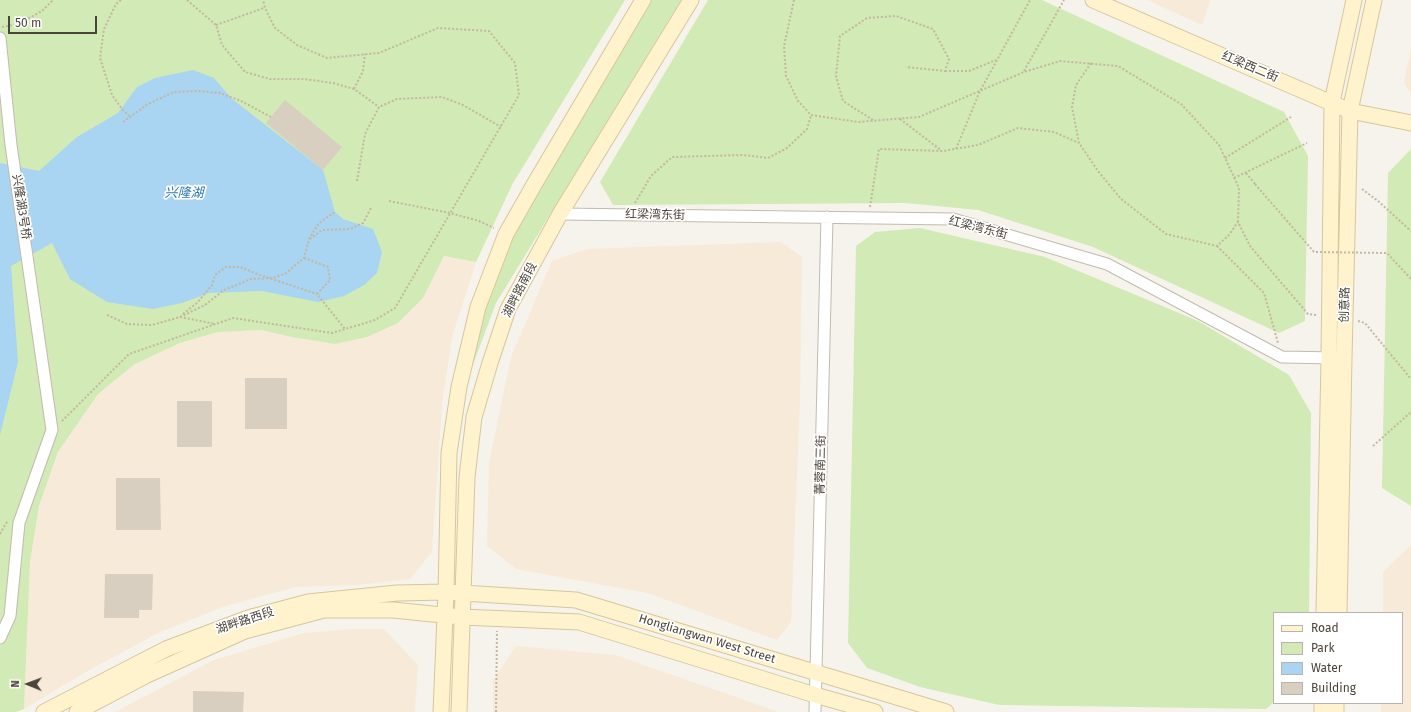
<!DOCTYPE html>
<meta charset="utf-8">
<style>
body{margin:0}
#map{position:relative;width:1411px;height:712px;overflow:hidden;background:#f6f3ec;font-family:"Fira Sans",sans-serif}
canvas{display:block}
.legend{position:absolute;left:1273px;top:612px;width:130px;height:92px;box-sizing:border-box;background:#fff;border:1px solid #b7b4b0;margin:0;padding:5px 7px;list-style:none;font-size:12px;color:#4b4439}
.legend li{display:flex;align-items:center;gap:8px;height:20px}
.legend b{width:20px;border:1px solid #b7b4b0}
.north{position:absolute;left:8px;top:664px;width:40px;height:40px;-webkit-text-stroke:3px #fff;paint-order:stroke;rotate:271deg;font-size:11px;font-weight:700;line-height:16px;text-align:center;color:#4b4439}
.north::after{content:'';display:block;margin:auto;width:14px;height:18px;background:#4b4439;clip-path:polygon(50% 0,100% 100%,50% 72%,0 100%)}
.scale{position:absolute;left:8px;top:16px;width:89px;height:18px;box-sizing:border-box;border:2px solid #4b4439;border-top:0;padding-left:5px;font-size:12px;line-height:14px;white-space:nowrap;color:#4b4439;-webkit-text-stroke:3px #fff;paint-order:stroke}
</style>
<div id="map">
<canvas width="1411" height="712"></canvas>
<ul class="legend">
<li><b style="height:5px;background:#fff3cd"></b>Road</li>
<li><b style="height:11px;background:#d2eab5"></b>Park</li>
<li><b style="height:11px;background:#a9d4f2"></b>Water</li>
<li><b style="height:11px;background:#d8cfc1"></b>Building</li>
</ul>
<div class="north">N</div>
<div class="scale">50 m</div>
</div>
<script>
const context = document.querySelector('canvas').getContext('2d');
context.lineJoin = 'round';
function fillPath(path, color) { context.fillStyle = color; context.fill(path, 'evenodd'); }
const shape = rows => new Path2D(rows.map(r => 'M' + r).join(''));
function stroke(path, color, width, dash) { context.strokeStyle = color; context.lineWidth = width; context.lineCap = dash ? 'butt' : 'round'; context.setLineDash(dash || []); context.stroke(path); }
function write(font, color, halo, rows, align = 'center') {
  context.font = font + ' "Fira Sans","Noto Sans SC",sans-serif'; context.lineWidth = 3.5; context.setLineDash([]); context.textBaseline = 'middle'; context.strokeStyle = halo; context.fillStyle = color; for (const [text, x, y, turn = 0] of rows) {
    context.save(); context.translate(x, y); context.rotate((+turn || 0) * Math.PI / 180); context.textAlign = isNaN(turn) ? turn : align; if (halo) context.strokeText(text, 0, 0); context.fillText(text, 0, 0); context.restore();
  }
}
const commercial = shape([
 [1147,0,1210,0,1202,25],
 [1411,47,1411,94,1404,83],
 [781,242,802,257,800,400,791,622,777,640,647,593,516,569,487,546,489,463,511,357,552,261,587,249],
 [444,256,476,262,452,337,442,404,432,552,410,579,356,585,296,587,225,606,158,633,91,669,24,709,30,562,39,506,58,452,98,394,135,364,180,343,218,332,261,330,292,337,335,344,423,298],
 [1411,545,1411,712,1381,712,1381,703,1402,703,1402,613,1383,613,1383,572],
 [352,629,384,629,418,665,415,712,115,712,214,660,304,633],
 [516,646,615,655,779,712,493,712,493,680]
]);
const green = shape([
 [0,0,625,0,513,183,476,262,444,256,423,298,398,323,367,337,335,344,292,337,261,330,218,332,180,343,135,364,98,394,58,452,39,506,30,562,24,709,16,712,0,712],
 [648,0,681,0,496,303,470,373,455,439,483,309,508,243],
 [708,0,1042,0,1284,112,1308,156,1305,321,1279,333,1093,247,978,210,906,203,613,205,600,182],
 [1411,149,1411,506,1382,488,1388,173],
 [920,228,1045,257,1198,321,1289,375,1311,413,1309,613,1274,613,1274,702,1266,709,999,705,920,687,867,668,848,643,856,246,875,232]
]);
const water = shape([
 [193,70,214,78,231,98,323,170,335,212,343,219,373,229,382,252,377,273,364,285,344,296,318,302,262,291,209,293,182,303,153,309,107,302,70,279,52,243,11,266,18,362,0,435,0,163,39,171,77,137,118,113,137,87,155,78]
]);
const building = shape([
 [285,100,342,147,323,170,266,123],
 [245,378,287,378,287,429,245,429],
 [177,401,212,401,212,447,177,447],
 [116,478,160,478,161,530,116,530],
 [105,574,153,574,152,610,139,610,139,618,104,618],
 [193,691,244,692,243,712,193,712]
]);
const path = shape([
 [121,0,116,4,104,29,100,58,112,95,122,109,129,116],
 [187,0,216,25,222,45,245,72,270,79,304,79,333,83,354,89,379,107],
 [794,0,784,46,786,76,798,101,811,115,858,122,919,117,1024,72,1060,61,1118,66,1181,104,1219,145,1239,188,1238,222,1250,246,1308,314,1316,315],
 [216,25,264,8],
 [2,27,18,24,42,11,53,0],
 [1091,63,1076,85,1072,107,1079,143,1098,171,1121,199,1166,234,1217,246,1229,235,1238,222],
 [945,71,969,71,996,60],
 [1024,71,1064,0],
 [354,89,363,71,365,54],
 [900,119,942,151],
 [873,120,843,101,836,76,840,36,867,18,896,16,933,29,949,59,945,71,906,67],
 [123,122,148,104,174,92,198,91,220,93,241,101,271,117],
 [956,149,980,91,1030,0],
 [1225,158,1291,117],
 [1246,173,1255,184],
 [1234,178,1307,143],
 [357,181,365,134,379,107,397,99,442,97,463,105,501,127],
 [1362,189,1378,201,1411,231],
 [389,201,450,213,479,221,494,228],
 [635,203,651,176,672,157,743,155,768,158,787,148,807,129,811,115],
 [870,207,879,149,943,151,978,145,1018,128,1054,132,1079,143],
 [310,239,322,230,350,229,363,223,371,208],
 [1217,246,1264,293,1278,343],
 [304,258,328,267,330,280,317,294,345,329],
 [183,314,197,303,212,285,215,275,226,267,240,267,260,275,317,294],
 [107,315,127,324,152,325,180,317,205,305,224,290,251,279,272,278,285,274,304,258,309,239,319,223,335,212],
 [180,317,215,324],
 [1358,321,1365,323,1411,379],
 [62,421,129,354,233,318,332,333,375,320,395,308,519,95,515,63,489,31,438,28,379,53,327,58,297,45,275,28,265,8,263,0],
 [1373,446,1411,412],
 [0,534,8,520],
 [496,712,497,631]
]);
const street = shape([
 [0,38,11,145,52,430,19,523,10,616,0,638],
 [560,214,953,219,1107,264,1282,357,1336,358],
 [815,712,827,217]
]);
const secondary = shape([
 [1093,0,1350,111,1411,123],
 [1324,613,1329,358,1332,102,1354,0],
 [1339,613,1344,358,1350,111,1374,0],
 [44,712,166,649,248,618,308,602,397,593,446,592,576,600,946,712],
 [77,712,145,676,245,631,324,610,393,610,462,617,579,622,815,695,875,712],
 [441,712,446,592,449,453,459,387,478,307,506,234,535,183,643,0],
 [459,712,467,477,474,417,490,363,508,309,560,214,691,0],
 [1322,712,1322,703],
 [1336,712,1336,703]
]);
const pathBridge = shape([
 [1255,184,1314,252,1387,253,1411,279]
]);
const streetNames = [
 ["红梁西二街",1250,67,23],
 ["兴隆湖3号桥",21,207,81],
 ["红梁湾东街",655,215,1],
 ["红梁湾东街",978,228,14],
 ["湖畔路南段",520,290,-63],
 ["创意路",1345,305,-88],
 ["菁蓉南三街",821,465,-89],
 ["湖畔路西段",245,621,-18],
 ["Hongliangwan West Street",707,639,17]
];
const waterNames = [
 ["兴隆湖",184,193]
];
fillPath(commercial, '#f7ead8');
fillPath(green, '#d2eab5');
fillPath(water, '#a9d4f2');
fillPath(building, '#d8cfc1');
stroke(street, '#c2bbae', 13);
stroke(secondary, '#d6c79b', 17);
stroke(path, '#c4b79f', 2, [2, 2]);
stroke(street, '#fff', 11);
stroke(secondary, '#fff3cd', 15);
stroke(pathBridge, '#c4b79f', 2, [2, 2]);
write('12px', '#4b4439', '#fff', streetNames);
write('italic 13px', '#2e7ab2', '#fff', waterNames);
</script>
